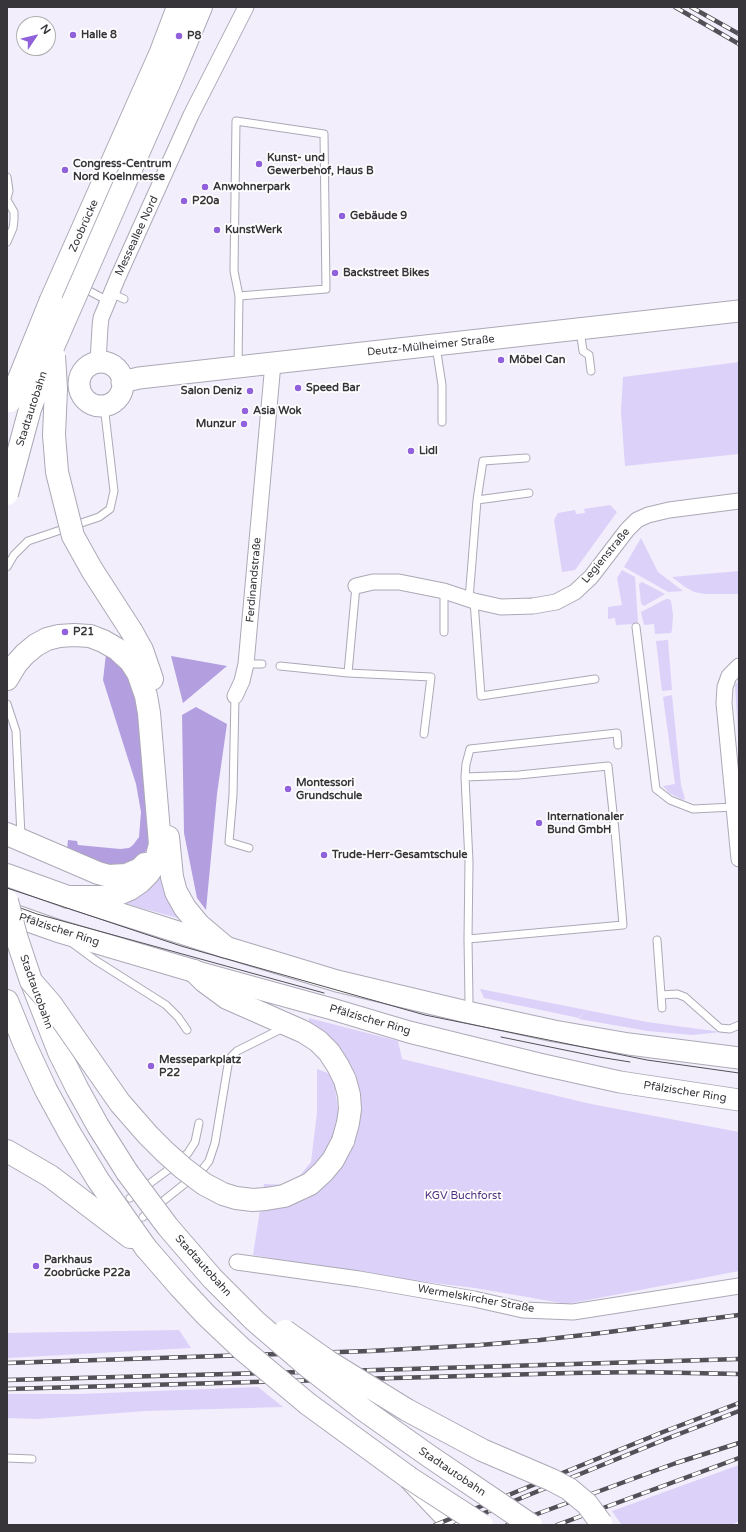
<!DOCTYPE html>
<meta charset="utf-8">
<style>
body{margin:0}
#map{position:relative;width:746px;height:1532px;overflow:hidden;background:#f2eefc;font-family:"Varela Round",sans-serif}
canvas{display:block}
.frame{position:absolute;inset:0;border:8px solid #37353a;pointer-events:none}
.north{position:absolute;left:16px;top:16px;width:40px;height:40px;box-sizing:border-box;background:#fff;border:1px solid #afaeb0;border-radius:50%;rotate:55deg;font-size:11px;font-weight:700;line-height:16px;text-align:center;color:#37353a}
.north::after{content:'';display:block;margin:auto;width:14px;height:18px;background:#9061db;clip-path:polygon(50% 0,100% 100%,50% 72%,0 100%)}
</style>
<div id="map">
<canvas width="746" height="1532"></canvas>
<div class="frame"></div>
<div class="north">N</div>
</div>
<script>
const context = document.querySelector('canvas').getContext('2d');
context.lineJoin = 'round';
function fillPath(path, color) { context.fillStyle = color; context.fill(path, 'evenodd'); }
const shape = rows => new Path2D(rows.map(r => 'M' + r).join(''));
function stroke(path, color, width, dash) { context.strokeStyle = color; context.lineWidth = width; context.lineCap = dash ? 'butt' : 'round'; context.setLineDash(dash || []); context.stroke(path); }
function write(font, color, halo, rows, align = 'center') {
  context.font = font + ' "Varela Round",sans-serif'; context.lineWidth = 3.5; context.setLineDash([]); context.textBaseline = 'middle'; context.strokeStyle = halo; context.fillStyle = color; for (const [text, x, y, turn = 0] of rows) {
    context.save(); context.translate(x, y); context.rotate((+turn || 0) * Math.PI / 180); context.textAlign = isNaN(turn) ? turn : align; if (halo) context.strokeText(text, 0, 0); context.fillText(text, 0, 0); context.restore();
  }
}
const green = shape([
 [739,362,739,454,625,466,621,411,623,377],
 [610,505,617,512,575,570,562,572,554,520,558,513,575,510,576,514,585,513,584,509],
 [641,538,658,572,683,591,668,592,624,567],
 [622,570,635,577,638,623,635,624,616,625,615,618,608,619,608,607,622,605,617,578],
 [739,571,739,594,705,594,694,592,685,587,672,577],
 [642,582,665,594,644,606,641,603,639,584],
 [666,599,669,599,671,601,673,615,672,630,671,633,655,634,654,624,644,625,641,612],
 [668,640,672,690,662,691,656,641],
 [739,680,739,750,735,685],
 [672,695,681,785,685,799,683,800,669,793,663,786,675,784,663,697],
 [160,862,181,919,120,902],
 [480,989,586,1010,579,1018,484,998],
 [586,1010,647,1022,721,1032,692,1035,648,1031,579,1019],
 [309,1018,398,1041,402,1059,591,1104,739,1132,739,1271,567,1304,475,1288,377,1276,253,1255,264,1184,292,1185,311,1162,317,1113,317,1069,333,1075,339,1117,354,1082,343,1053,334,1043,309,1023],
 [179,1330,191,1348,7,1358,7,1333],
 [258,1387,283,1407,146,1411,37,1419,7,1418,7,1394,79,1394],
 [739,1465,739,1521,732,1525,626,1525,621,1524,612,1511]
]);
const forest = shape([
 [106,654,124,667,134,684,138,711,149,836,148,846,142,859,121,871,67,850,68,840,77,841,78,845,120,849,129,848,133,845,139,837,141,812,136,784,103,680],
 [171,656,227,666,183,703],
 [196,707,227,724,217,794,206,910,197,898,184,833,182,715]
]);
const lane = shape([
 [7,177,9,191,7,198],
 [7,200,14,212,14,220,13,228,7,242],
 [82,287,108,301],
 [111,293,124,299],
 [580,330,583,351,589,355,591,371],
 [436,346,442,385,442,422],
 [238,364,239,296,234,271,236,121,324,134,326,289,239,296],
 [477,500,529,493],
 [7,567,14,555,28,541,99,517,110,509,114,491,104,405],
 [469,599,477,500,483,461,526,458],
 [474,601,481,696,595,679],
 [636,627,656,789,670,800,693,809,734,807],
 [444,632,444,591],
 [246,664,262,664],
 [280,666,348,673,431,677,424,734],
 [348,673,356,586],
 [235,696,233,795,229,842,249,848],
 [7,704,16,731,21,836],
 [465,777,466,764,470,749,617,733,618,745],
 [657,940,662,1008],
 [72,943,95,960,166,1005,178,1017,187,1030],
 [661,995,677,994,685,997,720,1028,730,1029,739,1025],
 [467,1010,469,1001,468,939,469,862,465,777,519,775,608,766,615,831,623,925,468,939],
 [130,1198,172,1167,188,1153,195,1142,199,1123],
 [143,1217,202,1170,209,1161,215,1143,229,1059,237,1051,283,1028],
 [7,1458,32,1459]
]);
const street = shape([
 [98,362,100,327,101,318,118,277,191,115,246,7],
 [356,586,373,582,399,582,444,591,474,601,501,607,533,606,556,602,575,592,591,577,627,530,637,520,648,515,669,510,739,501],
 [739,666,729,676,725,687,724,703,739,859],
 [235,696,242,681,246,664,273,363],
 [237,1262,359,1279,474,1299,523,1310,573,1312,739,1286]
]);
const secondary = shape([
 '79 384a22 22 0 1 1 44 0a22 22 0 1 1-44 0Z',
 [122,382,139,378,739,311],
 [74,899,225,947,337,981,467,1012,554,1031,629,1044,739,1058],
 [194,971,332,1009,409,1032,539,1064,620,1082,739,1100]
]);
const primary = shape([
 [7,875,68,897],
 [7,913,58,931,194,971]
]);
const highway = shape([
 [131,169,170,81,201,7],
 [51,300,161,52,178,7],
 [132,632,142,650,152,679],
 [7,679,16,664,25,654,36,645,47,639,59,636,74,635,90,636,103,641,117,649,131,662,138,673,146,696,149,713,160,844,155,864,148,874,140,882,130,889,114,896,107,897,68,897],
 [7,834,98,873,109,876,126,875,140,869,145,864],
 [168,837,172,877,176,892,185,908,199,925,225,947],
 [194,971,204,981,227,998,304,1032,318,1041,329,1052,338,1066,345,1080,349,1095,350,1109,348,1123,343,1141],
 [32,983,59,1052,77,1088,98,1126,127,1172],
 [7,1001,25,1045,46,1090,69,1132,98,1180,146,1248],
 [7,1151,50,1176,130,1237],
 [308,1404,408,1477,448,1519]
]);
const tram = shape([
 [7,888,181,946,425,1015,647,1060,739,1073],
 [7,903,37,914,324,993],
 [501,1037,599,1057,630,1062]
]);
const rail = shape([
 [675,7,739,44],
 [691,7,739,34],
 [7,1363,370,1351,480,1345,540,1340,601,1333,739,1315],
 [7,1380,376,1370,739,1359],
 [7,1389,571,1373,641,1372,739,1374],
 [435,1525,663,1432,739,1403],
 [455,1525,666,1439,739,1411],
 [507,1525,676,1463,739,1443],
 [557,1525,739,1458]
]);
const highwayBridge = shape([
 [54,356,56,389,54,435,57,472,73,536,92,570,132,632],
 [10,401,51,300],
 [7,494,30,409,53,347,131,169],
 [7,901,16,936,31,981,51,1004,120,1103,148,1135,165,1152,183,1168,204,1184,223,1194,236,1198,253,1200,266,1199,284,1196,310,1184,323,1172,333,1160,343,1141],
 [127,1172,168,1227,212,1278,255,1321,305,1364,364,1410,429,1456,531,1525],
 [146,1248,179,1286,206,1315,242,1349,308,1404],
 [285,1331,329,1362,407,1410,482,1450,552,1480,569,1489,587,1504,601,1523],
 [408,1477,482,1525]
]);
const markers = [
 [73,35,4,"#9061db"],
 [179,36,4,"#9061db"],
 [259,164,4,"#9061db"],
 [65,170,4,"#9061db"],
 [205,187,4,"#9061db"],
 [184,201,4,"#9061db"],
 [342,216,4,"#9061db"],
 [217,230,4,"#9061db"],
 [335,273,4,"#9061db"],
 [501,360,4,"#9061db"],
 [298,388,4,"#9061db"],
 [250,391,4,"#9061db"],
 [245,411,4,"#9061db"],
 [244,424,4,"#9061db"],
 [411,451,4,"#9061db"],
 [65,632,4,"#9061db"],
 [288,789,4,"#9061db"],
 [539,823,4,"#9061db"],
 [324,855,4,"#9061db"],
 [151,1066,4,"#9061db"],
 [36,1266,4,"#9061db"]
];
const poiNames = [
 ["Halle 8",81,35],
 ["P8",187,36],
 ["Kunst- und",267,158],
 ["Gewerbehof, Haus B",267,171],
 ["Congress-Centrum",73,164],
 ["Nord Koelnmesse",73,177],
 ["Anwohnerpark",213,187],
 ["P20a",192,201],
 ["Gebäude 9",350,216],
 ["KunstWerk",225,230],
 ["Backstreet Bikes",343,273],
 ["Möbel Can",509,360],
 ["Speed Bar",306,388],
 ["Salon Deniz",242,391,"right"],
 ["Asia Wok",253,411],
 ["Munzur",236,424,"right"],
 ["Lidl",419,451],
 ["P21",73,632],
 ["Montessori",296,783],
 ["Grundschule",296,796],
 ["Internationaler",547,817],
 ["Bund GmbH",547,830],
 ["Trude-Herr-Gesamtschule",332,855],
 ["Messeparkplatz",159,1060],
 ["P22",159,1073],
 ["Parkhaus",44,1260],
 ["Zoobrücke P22a",44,1273]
];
const streetNames = [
 ["Zoobrücke",84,226,-66],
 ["Messeallee Nord",137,236,-65],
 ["Deutz-Mülheimer Straße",431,346,-6],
 ["Stadtautobahn",32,409,-72],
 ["Legienstraße",606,556,-50],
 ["Ferdinandstraße",254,580,-85],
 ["Pfälzischer Ring",59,930,18],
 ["Stadtautobahn",36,992,70],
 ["Pfälzischer Ring",370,1020,16],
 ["Pfälzischer Ring",685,1092,9],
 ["Stadtautobahn",203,1266,48],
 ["Wermelskircher Straße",476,1299,10],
 ["Stadtautobahn",452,1472,34]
];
const parkNames = [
 ["KGV Buchforst",463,1196]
];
fillPath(green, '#dcd1f8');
fillPath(forest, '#b39fe0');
stroke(lane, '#aca9b6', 9);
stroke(street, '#aca9b6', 17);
stroke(secondary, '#aca9b6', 23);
stroke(primary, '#aca9b6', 24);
stroke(highway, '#aca9b6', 24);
stroke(lane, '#fff', 7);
stroke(street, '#fff', 15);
stroke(secondary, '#fff', 21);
stroke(primary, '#fff', 22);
stroke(highway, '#fff', 22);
stroke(tram, '#535057', 1);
stroke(rail, '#535057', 4.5);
stroke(rail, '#fff', 3, [9]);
stroke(highwayBridge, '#aca9b6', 24, []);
stroke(highwayBridge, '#fff', 22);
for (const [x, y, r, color] of markers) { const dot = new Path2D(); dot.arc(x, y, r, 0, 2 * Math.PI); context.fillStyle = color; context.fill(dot); stroke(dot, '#fff', 1.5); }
write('bold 11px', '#37353a', '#fff', poiNames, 'left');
write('11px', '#37353a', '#fff', streetNames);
write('11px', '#4e307d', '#fff', parkNames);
</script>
